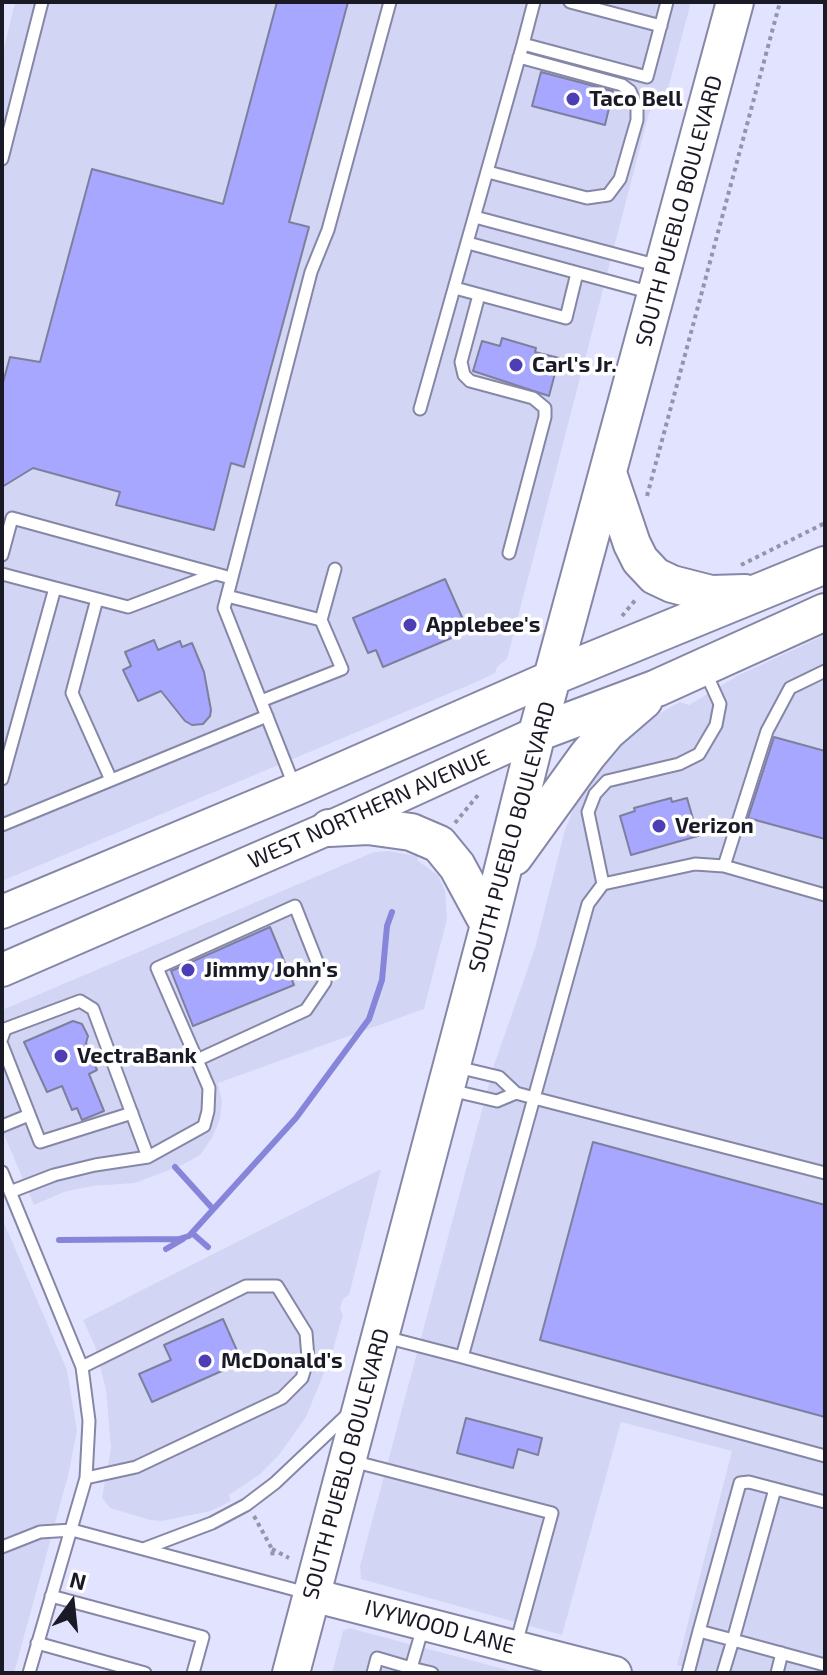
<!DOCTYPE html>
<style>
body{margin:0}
#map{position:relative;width:827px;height:1675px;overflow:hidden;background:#e2e4ff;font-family:"Exo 2",sans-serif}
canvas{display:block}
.frame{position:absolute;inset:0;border:4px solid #191a26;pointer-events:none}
.north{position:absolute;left:32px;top:1563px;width:80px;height:80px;-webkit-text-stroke:6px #fff;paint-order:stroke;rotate:15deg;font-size:22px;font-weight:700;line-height:32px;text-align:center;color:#191a26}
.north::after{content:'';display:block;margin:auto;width:28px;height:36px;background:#191a26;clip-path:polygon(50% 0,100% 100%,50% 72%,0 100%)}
</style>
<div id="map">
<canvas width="827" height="1675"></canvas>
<div class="frame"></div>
<div class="north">N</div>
</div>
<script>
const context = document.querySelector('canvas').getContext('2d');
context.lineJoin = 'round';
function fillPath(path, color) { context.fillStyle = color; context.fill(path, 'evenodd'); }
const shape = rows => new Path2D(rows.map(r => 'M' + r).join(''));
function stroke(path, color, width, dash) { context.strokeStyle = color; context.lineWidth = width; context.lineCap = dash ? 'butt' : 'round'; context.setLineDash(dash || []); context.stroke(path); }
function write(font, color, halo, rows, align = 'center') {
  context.font = font + ' "Exo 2",sans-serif'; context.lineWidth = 7; context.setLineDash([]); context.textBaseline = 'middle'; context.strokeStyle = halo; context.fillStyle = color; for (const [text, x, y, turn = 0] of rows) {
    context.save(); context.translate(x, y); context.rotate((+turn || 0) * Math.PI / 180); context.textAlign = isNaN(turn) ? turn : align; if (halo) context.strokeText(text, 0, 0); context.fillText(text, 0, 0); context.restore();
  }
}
const built = shape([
 [15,2,691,2,668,89,649,113,507,659,497,667,495,673,474,683,2,881,2,57],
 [825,635,825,1673,707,1673,677,1665,732,1451,621,1422,562,1635,361,1579,360,1566,494,1065,535,948,565,830,580,792,620,741,644,722,680,702,689,705,737,676],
 [388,851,417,856,418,861,438,875,445,891,447,919,424,1009,218,1083,222,1102,220,1119,212,1138,200,1155,182,1165,135,1183,92,1186,64,1192,34,1205,2,1130,2,1010,374,852],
 [381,1169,349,1295,343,1299,340,1309,343,1315,332,1353,306,1417,279,1455,259,1475,229,1495,231,1501,211,1511,162,1521,150,1520,110,1508,102,1498,111,1448,106,1390,95,1346,83,1320],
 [2,1218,67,1370,77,1431,68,1476,14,1673,2,1673],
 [349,1628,519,1673,332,1673,343,1631]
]);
const stream = shape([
 [175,1167,213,1209],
 [192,1233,208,1247],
 [59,1240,179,1239,189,1236,296,1118,369,1019,382,980,387,926,392,912],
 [166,1249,183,1239]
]);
const building = shape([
 [277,2,348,2,289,222,309,227,244,467,231,463,214,530,116,505,120,492,33,468,2,487,2,386,10,357,40,362,92,169,223,204,277,2],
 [541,72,613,91,605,125,532,106,541,72],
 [502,338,536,348,535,352,559,358,549,396,473,371,482,341,500,346,502,338],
 [445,579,468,631,383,667,376,650,368,653,353,618,445,579],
 [154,640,158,650,180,641,182,647,192,643,204,672,211,710,210,716,203,724,192,725,185,721,161,691,138,701,123,670,131,666,125,652,154,640],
 [774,737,825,751,825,839,748,818,774,737],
 [671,798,672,802,687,798,698,836,631,855,620,816,635,811,634,808,671,798],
 [270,927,294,985,193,1026,171,971,270,927],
 [73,1021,82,1024,88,1036,86,1043,97,1070,89,1074,104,1111,82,1120,77,1108,72,1110,62,1086,47,1092,24,1042,73,1021],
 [593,1142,825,1205,825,1417,540,1340,593,1142],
 [223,1319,242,1362,152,1402,139,1374,171,1360,164,1345,223,1319],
 [466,1418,542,1438,538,1455,518,1449,513,1468,457,1453,466,1418]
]);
const path = shape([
 [647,496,780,2],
 [741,565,825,523],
 [622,616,637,598],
 [455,823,478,795],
 [254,1516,272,1549,273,1559],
 [272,1549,289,1558]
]);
const lane = shape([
 [570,2,661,26],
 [523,44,534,2],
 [2,159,42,2],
 [488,172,587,198,608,195,620,179,637,120,637,108,630,91,622,85,519,57],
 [475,217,659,266],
 [468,243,652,293],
 [455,288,566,318,577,273],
 [479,295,461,362,464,375,470,381,533,398,545,408,545,417,509,553],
 [420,409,523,44,647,77,667,2],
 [2,555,12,518,231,578],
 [2,574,128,607,215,574],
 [227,596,321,620],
 [97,599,72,693,111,780],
 [705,671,720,704,716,725,699,754,679,764,607,781,595,794,588,812,603,884,695,864,724,866,825,895],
 [261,701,342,669,321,620,335,569],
 [2,779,55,588],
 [294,785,224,608,311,272,328,230,390,2],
 [2,825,267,716],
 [724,866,767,731,790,688,825,671],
 [2,1038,5,1029,80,1001,93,1009,148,1157],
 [2,1045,40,1142,132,1113],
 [450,1090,497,1101,516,1093,499,1077,457,1067],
 [516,1093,534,1098,588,904,603,884],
 [2,1126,29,1115],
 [2,1172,82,1367,89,1421,86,1478,29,1673],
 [825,1173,534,1098,462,1357,825,1456],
 [10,1192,54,1175,95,1165,148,1157,204,1126,208,1111,209,1088,197,1060,157,968,295,906,325,982,306,1010,197,1060],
 [385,1337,462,1357],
 [82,1367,246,1286,277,1286,306,1333,308,1358,302,1378,282,1398,136,1467,86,1478],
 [352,1461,552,1513,516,1644],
 [2,1547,40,1532,72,1530,307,1593],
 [146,1548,212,1523,246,1505,275,1483,348,1414],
 [51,1596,203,1637,193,1673],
 [699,1631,740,1483,749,1482,825,1502],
 [37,1643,145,1673],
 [411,1668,432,1673],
 [373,1673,377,1658,411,1668,423,1627],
 [688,1673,699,1631,733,1640,775,1489],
 [723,1673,733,1640,825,1665],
 [777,1673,782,1653]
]);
const secondary = shape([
 [2,912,296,789,554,676],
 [2,970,329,828,537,733],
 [312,1595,615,1673]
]);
const primary = shape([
 [608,473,632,544,640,560,655,576,672,584,711,594,745,593],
 [554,676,825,565],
 [537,733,657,688,825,612],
 [329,828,368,826,411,832,439,844,457,866,489,925],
 [514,857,587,756,608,731,644,700],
 [291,1673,489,925,537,733,735,2]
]);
const markers = [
 [573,99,8,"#4e3eb5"],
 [516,365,8,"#4e3eb5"],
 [410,625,8,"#4e3eb5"],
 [659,826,8,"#4e3eb5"],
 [188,970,8,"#4e3eb5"],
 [61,1056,8,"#4e3eb5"],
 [205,1361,8,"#4e3eb5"]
];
const poiNames = [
 ["Taco Bell",589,99],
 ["Carl's Jr.",532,365],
 ["Applebee's",426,625],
 ["Verizon",675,826],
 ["Jimmy John's",204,970],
 ["VectraBank",77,1056],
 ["McDonald's",221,1361]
];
const streetNames = [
 ["SOUTH PUEBLO BOULEVARD",679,211,-75],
 ["WEST NORTHERN AVENUE",369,809,-24],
 ["SOUTH PUEBLO BOULEVARD",512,837,-75],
 ["SOUTH PUEBLO BOULEVARD",346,1464,-75],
 ["IVYWOOD LANE",440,1627,15]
];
fillPath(built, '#d3d5f5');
stroke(stream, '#8685da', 6);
fillPath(building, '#a7a7ff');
stroke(building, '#7d7f9d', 2);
stroke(lane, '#8687a6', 15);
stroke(secondary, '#8687a6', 36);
stroke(primary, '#8687a6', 40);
stroke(path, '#9395aa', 4, [4, 4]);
stroke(lane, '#fff', 11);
stroke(secondary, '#fff', 32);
stroke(primary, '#fff', 36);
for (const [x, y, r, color] of markers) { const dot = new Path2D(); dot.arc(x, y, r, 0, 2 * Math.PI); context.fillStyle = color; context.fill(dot); stroke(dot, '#fff', 3); }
write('bold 22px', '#191a26', '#fff', poiNames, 'left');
write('22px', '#191a26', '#fff', streetNames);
</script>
